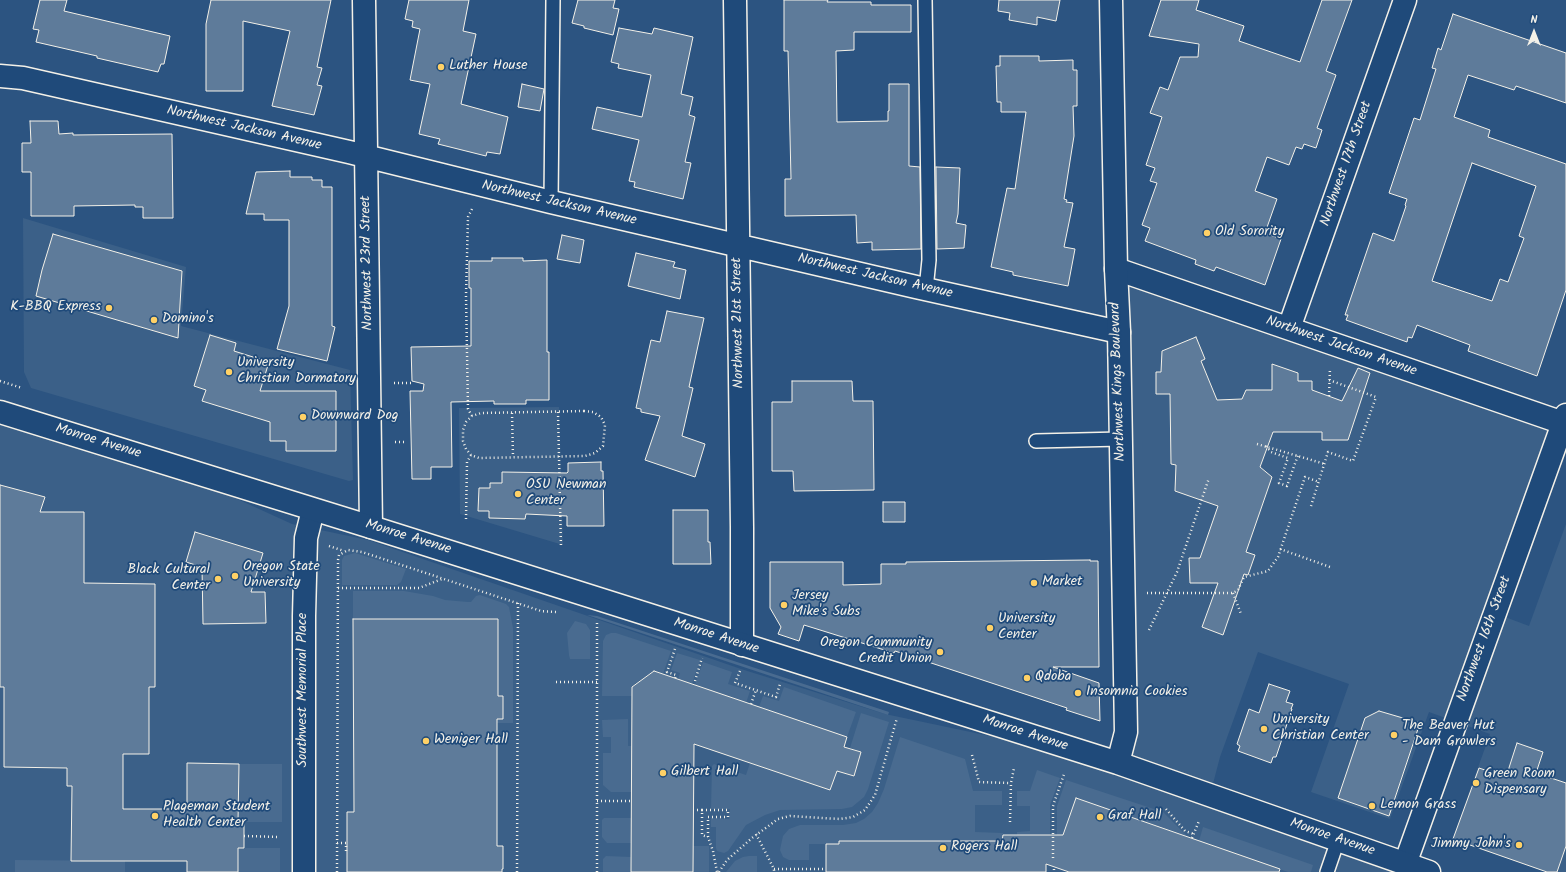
<!DOCTYPE html>
<style>
body{margin:0}
#map{position:relative;width:1566px;height:872px;overflow:hidden;background:#2c5481;font-family:Kalam,sans-serif}
canvas{display:block}
.north{position:absolute;left:1514px;top:12px;width:40px;height:40px;-webkit-text-stroke:3px #1f4a7a;paint-order:stroke;rotate:0deg;font-size:11px;font-weight:700;line-height:16px;text-align:center;color:#f4f1e8}
.north::after{content:'';display:block;margin:auto;width:14px;height:18px;background:#f4f1e8;clip-path:polygon(50% 0,100% 100%,50% 72%,0 100%)}
</style>
<div id="map">
<canvas width="1566" height="872"></canvas>
<div class="north">N</div>
</div>
<script>
const context = document.querySelector('canvas').getContext('2d');
context.lineJoin = 'round';
function fillPath(path, color) { context.fillStyle = color; context.fill(path, 'evenodd'); }
const shape = rows => new Path2D(rows.map(r => 'M' + r).join(''));
function stroke(path, color, width, dash) { context.strokeStyle = color; context.lineWidth = width; context.lineCap = dash ? 'butt' : 'round'; context.setLineDash(dash || []); context.stroke(path); }
function write(font, color, halo, rows, align = 'center') {
  context.font = font + ' Kalam,sans-serif'; context.lineWidth = 3.5; context.setLineDash([]); context.textBaseline = 'middle'; context.strokeStyle = halo; context.fillStyle = color; for (const [text, x, y, turn = 0] of rows) {
    context.save(); context.translate(x, y); context.rotate((+turn || 0) * Math.PI / 180); context.textAlign = isNaN(turn) ? turn : align; if (halo) context.strokeText(text, 0, 0); context.fillText(text, 0, 0); context.restore();
  }
}
const built = shape([
 [23,218,186,267,181,326,350,370,353,480,349,481,31,388,24,372],
 [1113,274,1548,429,1489,611,1529,626,1566,524,1566,872,1548,872,1452,840,1490,734,1429,712,1390,819,1311,792,1349,684,1258,652,1220,757,1210,795,1429,872,0,872,0,416,134,452,292,524,368,540,741,669,885,714,1118,763],
 [559,407,563,545,460,514,459,408]
]);
const green = shape([
 [355,553,406,569,401,582,397,585,342,585,342,560,344,556],
 [353,591,404,591,433,596,445,600,468,602,471,602,476,596,480,595,506,604,509,607,513,628,513,723,497,723,497,719,503,718,503,696,498,696,498,619,353,619],
 [587,615,597,616,889,712,888,715],
 [575,621,586,624,590,630,590,659,570,659,569,655,567,633],
 [611,633,616,633,671,651,663,674,654,671,632,686,632,696,602,696,603,641,606,635],
 [677,653,700,660,692,684,678,680,680,673,671,670],
 [703,662,732,672,728,684,750,691,746,703,695,685],
 [784,687,856,712,847,737,759,707,763,696,779,701],
 [861,713,889,722,868,789,864,797,852,807,842,809,780,810,765,815,746,825,728,851,724,853,717,851,716,848,716,827,711,827,711,818,729,819,730,809,711,809,712,766,714,764,746,775,750,763,830,790,837,771,854,776,861,752,850,748],
 [628,719,628,746,632,746,632,792,611,792,603,785,603,753,611,753,611,737,603,737,602,720],
 [900,737,965,759,973,791,1002,791,1002,805,975,805,975,832,1003,833,1003,841,839,841,839,852,834,844,809,844,809,860,789,860,783,857,780,850,781,845,783,836,789,829,800,825,843,825,856,823,864,819,872,812,878,803,884,789],
 [239,764,282,764,282,822,238,822],
 [1037,770,1060,778,1050,805,1050,835,1017,835,1017,832,1030,831,1030,806,1017,806,1017,791,1030,791],
 [1066,780,1163,812,1187,836,1077,798,1059,846,1057,846,1057,806],
 [604,818,631,818,631,843,607,843,602,837,602,820],
 [1203,827,1313,865,1311,872,1288,872,1199,841],
 [693,846,709,846,709,872,693,872],
 [238,848,280,848,280,872,238,872],
 [606,856,631,857,631,872,603,872,603,859],
 [749,856,757,856,757,872,726,872,735,861,743,857],
 [15,860,125,861,125,872,15,872]
]);
const building = shape([
 [40,0,67,0,64,11,170,36,164,64,161,64,158,72,97,58,97,56,36,42,39,30,33,29,40,0],
 [211,0,331,0,317,67,322,68,317,85,322,86,314,115,272,106,290,31,243,21,243,91,206,91,206,24,211,0],
 [409,0,469,0,463,31,476,34,461,104,508,117,500,154,487,152,486,156,438,144,440,139,419,134,430,84,410,80,420,29,412,27,413,21,405,19,409,0],
 [578,0,615,0,613,8,619,9,613,35,584,28,584,26,572,23,578,0],
 [784,0,828,0,827,2,871,2,871,5,911,5,911,32,854,32,854,50,836,51,837,122,888,121,888,111,889,111,889,84,909,84,909,166,920,167,921,249,872,250,872,242,857,243,856,215,785,216,785,179,791,179,788,51,784,51,784,0],
 [999,0,1060,0,1056,21,1037,17,1037,25,1009,20,1010,13,998,11,999,0],
 [1161,0,1199,0,1196,10,1244,26,1239,41,1300,62,1322,0,1352,0,1326,71,1336,75,1317,128,1322,130,1316,148,1304,144,1302,149,1296,147,1289,165,1267,157,1255,191,1277,199,1265,233,1281,239,1265,285,1216,267,1214,271,1195,264,1196,260,1145,241,1150,228,1142,225,1157,183,1150,181,1155,168,1146,165,1162,117,1150,113,1160,87,1168,90,1180,57,1198,57,1199,44,1149,36,1161,0],
 [1453,14,1566,53,1566,103,1516,86,1514,90,1468,75,1454,117,1490,130,1488,137,1566,164,1566,290,1537,376,1468,351,1470,345,1417,325,1412,338,1408,337,1407,342,1346,320,1348,315,1345,315,1373,233,1394,241,1406,206,1405,205,1407,199,1389,193,1414,118,1420,120,1436,69,1432,68,1438,48,1441,50,1453,14],
 [1472,163,1536,186,1519,236,1524,238,1508,282,1500,279,1492,301,1432,281,1472,163],
 [619,28,652,34,654,28,693,37,681,94,693,97,689,115,695,117,685,162,691,163,683,199,634,187,635,182,629,181,639,140,592,129,597,107,642,117,651,75,618,68,619,64,611,62,619,28],
 [1000,56,1039,56,1039,61,1073,60,1073,70,1077,70,1077,106,1073,106,1074,136,1064,199,1067,200,1066,202,1073,203,1064,247,1075,249,1068,286,1013,275,1013,272,991,267,1007,188,1015,189,1026,112,1001,112,1001,102,997,102,996,66,1000,66,1000,56],
 [522,84,544,89,540,111,518,107,522,84],
 [30,121,58,121,59,134,73,133,73,135,172,134,173,218,143,218,143,207,135,207,135,205,74,206,74,216,31,216,31,172,22,172,22,143,31,143,30,121],
 [936,167,960,168,958,214,956,223,966,225,964,248,937,249,936,167],
 [290,171,290,177,312,177,312,180,322,180,322,187,332,187,332,326,335,327,327,361,277,349,289,306,289,220,264,220,264,214,246,214,256,172,290,171],
 [53,234,182,271,178,338,36,296,42,270,53,234],
 [562,235,584,240,580,263,557,259,562,235],
 [636,253,675,262,673,267,686,270,680,299,628,286,636,253],
 [492,258,523,258,523,261,547,260,547,352,549,352,549,400,526,400,526,404,494,404,494,401,451,402,452,467,431,467,431,479,412,479,410,391,423,391,424,384,412,381,411,347,471,346,471,288,469,288,469,261,492,261,492,258],
 [667,311,704,318,689,387,693,388,682,436,705,444,695,477,645,460,660,416,641,412,641,409,636,408,651,340,660,342,667,311],
 [210,335,236,343,234,351,269,362,260,391,336,391,336,451,286,451,286,441,270,441,270,422,202,401,206,390,194,386,210,335],
 [1196,337,1205,359,1201,361,1217,400,1242,399,1246,390,1272,390,1272,364,1298,373,1298,381,1312,381,1312,390,1342,401,1358,368,1370,373,1348,440,1322,440,1322,432,1273,432,1260,467,1272,477,1246,552,1255,555,1248,575,1244,574,1223,635,1202,627,1218,583,1190,583,1189,558,1200,558,1218,506,1175,491,1176,465,1171,464,1170,394,1156,394,1156,372,1161,372,1162,351,1196,337],
 [792,381,852,381,853,401,873,401,874,490,794,491,793,471,772,471,772,402,792,402,792,381],
 [601,462,601,471,603,471,604,526,567,526,567,516,526,514,525,519,489,518,489,511,478,511,479,488,490,488,490,483,502,483,502,472,567,473,568,472,568,463,601,462],
 [0,485,45,497,40,512,84,512,84,583,155,584,155,687,149,687,149,754,123,754,123,809,187,809,187,763,239,764,238,822,244,822,244,848,238,848,238,872,187,872,187,861,71,861,72,786,67,786,67,768,4,767,4,687,0,687,0,485],
 [883,502,905,502,905,522,883,522,883,502],
 [673,510,708,510,708,542,710,542,711,564,673,564,673,510],
 [195,532,263,553,251,592,265,592,266,623,203,624,202,567,186,562,195,532],
 [1090,560,1090,561,1098,561,1099,667,1053,667,1099,683,1100,721,1066,710,1067,708,895,651,894,653,804,625,799,641,778,634,781,627,770,608,770,562,843,562,843,585,881,584,881,564,906,564,906,562,1090,560],
 [353,619,498,619,498,696,503,696,503,719,497,719,497,846,503,846,503,869,502,869,502,872,347,872,347,812,354,812,353,619],
 [654,671,847,737,844,747,861,752,854,776,837,771,830,790,694,744,693,872,631,872,632,687,654,671],
 [1269,684,1290,691,1286,702,1293,704,1291,709,1292,709,1276,757,1273,757,1271,763,1238,751,1240,746,1237,744,1249,709,1259,713,1269,684],
 [1379,711,1420,723,1389,816,1338,798,1365,718,1379,711],
 [1517,743,1543,752,1536,773,1566,783,1566,846,1557,872,1547,872,1453,839,1479,768,1506,777,1517,743],
 [1076,798,1280,869,1279,872,1069,872,1046,864,1046,872,826,872,826,844,839,844,839,841,1002,841,1003,835,1063,835,1076,798]
]);
const path = shape([
 [0,381,22,388],
 [394,383,412,383],
 [1329,396,1330,368],
 [584,411,593,412,601,417,605,425,603,446,595,453,585,456,479,458,471,455,466,449,463,441,463,430,466,422,472,416,481,413,584,411],
 [558,412,561,548],
 [512,413,513,457],
 [472,416,468,409,466,296,468,217,473,207],
 [395,442,407,442],
 [1257,444,1325,464],
 [1266,446,1271,452,1288,458,1279,483,1287,486,1298,455],
 [1311,506,1328,452,1353,461,1376,397,1329,380],
 [466,519,467,462,471,455],
 [329,546,344,551],
 [1280,549,1330,567],
 [338,588,419,588,442,579],
 [1147,593,1233,593,1238,590,1244,577,1268,571,1278,557,1305,477,1319,482],
 [1233,593,1241,614],
 [597,623,597,872],
 [1149,630,1177,572,1209,478],
 [675,649,667,672,676,675,675,679],
 [740,671,735,683,767,694,776,697,780,684],
 [695,681,702,658],
 [556,682,597,682],
 [751,704,756,690],
 [972,755,979,782,1011,783],
 [597,801,632,801],
 [1166,809,1185,831,1194,834],
 [693,810,702,810,702,835,708,837],
 [702,810,728,810,728,817,708,817,708,837,713,851,717,872],
 [1010,822,1011,783,1014,768],
 [756,834,774,869,774,872],
 [244,836,280,837],
 [1192,838,1199,821],
 [337,843,346,843,346,854],
 [1053,858,1053,806,1064,774],
 [774,869,826,869],
 [1054,869,1054,872],
 [337,872,338,560,339,555,348,550,362,552,541,611,556,612],
 [517,872,518,603],
 [719,872,727,860,752,838,778,819,790,816,840,819,853,817,865,810,875,795,897,718]
]);
const lane = shape([
 [925,0,929,260,926,289],
 [551,202,553,0],
 [1036,441,1121,439],
 [1327,872,1338,840]
]);
const street = shape([
 [364,0,371,527],
 [735,0,742,527,742,645],
 [0,76,23,78,349,152,551,202,916,287,1119,332],
 [1116,269,1566,424],
 [1289,328,1405,0],
 [1405,864,1566,415],
 [304,872,304,616,306,538,313,510]
]);
const secondary = shape([
 [1111,0,1116,269,1119,332,1126,732,1118,763],
 [0,412,371,527,1118,763,1429,872]
]);
const markers = [
 [441,67,4,"#ffd166"],
 [1207,233,4,"#ffd166"],
 [109,308,4,"#ffd166"],
 [154,320,4,"#ffd166"],
 [229,372,4,"#ffd166"],
 [303,417,4,"#ffd166"],
 [518,494,4,"#ffd166"],
 [235,576,4,"#ffd166"],
 [218,579,4,"#ffd166"],
 [1034,583,4,"#ffd166"],
 [784,605,4,"#ffd166"],
 [990,628,4,"#ffd166"],
 [940,652,4,"#ffd166"],
 [1027,678,4,"#ffd166"],
 [1078,693,4,"#ffd166"],
 [1264,729,4,"#ffd166"],
 [1394,735,4,"#ffd166"],
 [426,741,4,"#ffd166"],
 [663,773,4,"#ffd166"],
 [1476,783,4,"#ffd166"],
 [1372,806,4,"#ffd166"],
 [155,816,4,"#ffd166"],
 [1100,817,4,"#ffd166"],
 [1519,845,4,"#ffd166"],
 [943,848,4,"#ffd166"]
];
const poiNames = [
 ["Luther House",449,67],
 ["Old Sorority",1215,233],
 ["K-BBQ Express",101,308,"right"],
 ["Domino's",162,320],
 ["University",237,364],
 ["Christian Dormatory",237,380],
 ["Downward Dog",311,417],
 ["OSU Newman",526,486],
 ["Center",526,502],
 ["Oregon State",243,568],
 ["University",243,584],
 ["Black Cultural",210,571,"right"],
 ["Center",210,587,"right"],
 ["Market",1042,583],
 ["Jersey",792,597],
 ["Mike's Subs",792,613],
 ["University",998,620],
 ["Center",998,636],
 ["Oregon Community",932,644,"right"],
 ["Credit Union",932,660,"right"],
 ["Qdoba",1035,678],
 ["Insomnia Cookies",1086,693],
 ["University",1272,721],
 ["Christian Center",1272,737],
 ["The Beaver Hut",1402,727],
 ["- Dam Growlers",1402,743],
 ["Weniger Hall",434,741],
 ["Gilbert Hall",671,773],
 ["Green Room",1484,775],
 ["Dispensary",1484,791],
 ["Lemon Grass",1380,806],
 ["Plageman Student",163,808],
 ["Health Center",163,824],
 ["Graf Hall",1108,817],
 ["Jimmy John's",1511,845,"right"],
 ["Rogers Hall",951,848]
];
const streetNames = [
 ["Northwest Jackson Avenue",244,129,13],
 ["Northwest 17th Street",1347,164,-71],
 ["Northwest Jackson Avenue",559,204,13],
 ["Northwest 23rd Street",368,263,-91],
 ["Northwest Jackson Avenue",875,277,13],
 ["Northwest 21st Street",739,323,-91],
 ["Northwest Jackson Avenue",1341,347,19],
 ["Northwest Kings Boulevard",1119,382,-92],
 ["Monroe Avenue",98,442,17],
 ["Monroe Avenue",408,538,17],
 ["Monroe Avenue",716,637,18],
 ["Northwest 16th Street",1485,639,-70],
 ["Southwest Memorial Place",304,690,-90],
 ["Monroe Avenue",1025,734,18],
 ["Monroe Avenue",1332,838,19]
];
fillPath(built, '#3b6088');
fillPath(green, '#496b90');
fillPath(building, '#5e7b9a');
stroke(building, '#f4f1e8', 1);
stroke(lane, '#f4f1e8', 16);
stroke(street, '#f4f1e8', 25);
stroke(secondary, '#f4f1e8', 25);
stroke(path, '#f4f1e8', 2.5, [1, 3]);
stroke(lane, '#1f4a7a', 13);
stroke(street, '#1f4a7a', 22);
stroke(secondary, '#1f4a7a', 22);
for (const [x, y, r, color] of markers) { const dot = new Path2D(); dot.arc(x, y, r, 0, 2 * Math.PI); context.fillStyle = color; context.fill(dot); stroke(dot, '#1f4a7a', 1.5); }
write('14px', '#f4f1e8', '#1f4a7a', poiNames, 'left');
write('14px', '#f4f1e8', '#1f4a7a', streetNames);
</script>
